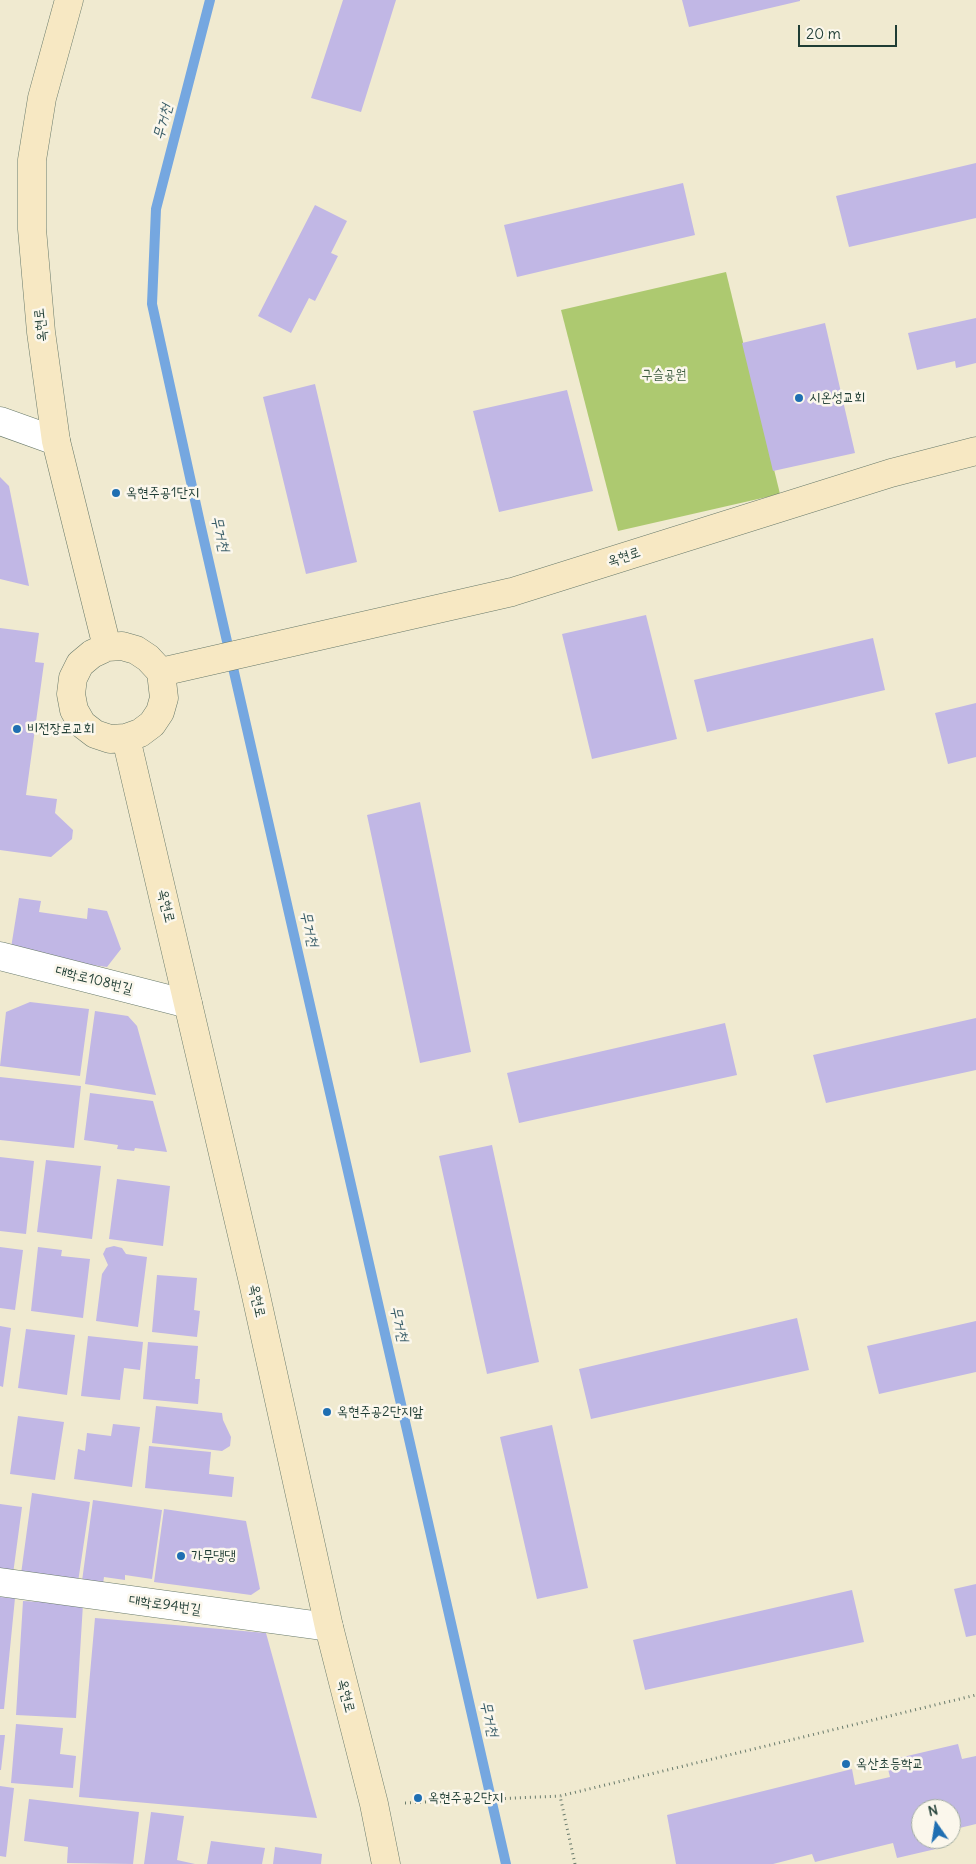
<!DOCTYPE html>
<meta charset="utf-8">
<style>
body{margin:0}
#map{position:relative;width:976px;height:1864px;overflow:hidden;background:#f0ead0;font-family:Delius,sans-serif}
canvas{display:block}
.north{position:absolute;left:911px;top:1799px;width:50px;height:50px;box-sizing:border-box;background:#fbf7ec;border:1px solid #a3ada2;border-radius:50%;rotate:347deg;font-size:14px;font-weight:700;line-height:20px;text-align:center;color:#1f3d34}
.north::after{content:'';display:block;margin:auto;width:18px;height:22px;background:#1f6fb2;clip-path:polygon(50% 0,100% 100%,50% 72%,0 100%)}
.scale{position:absolute;left:798px;top:25px;width:99px;height:22px;box-sizing:border-box;border:2px solid #1f3d34;border-top:0;padding-left:6px;font-size:15px;line-height:18px;white-space:nowrap;color:#1f3d34;-webkit-text-stroke:4px #fbf7ec;paint-order:stroke}
</style>
<div id="map">
<canvas width="976" height="1864"></canvas>
<div class="north">N</div>
<div class="scale">20 m</div>
</div>
<script>
const context = document.querySelector('canvas').getContext('2d');
context.lineJoin = 'round';
function fillPath(path, color) { context.fillStyle = color; context.fill(path, 'evenodd'); }
const shape = rows => new Path2D(rows.map(r => 'M' + r).join(''));
function stroke(path, color, width, dash) { context.strokeStyle = color; context.lineWidth = width; context.lineCap = dash ? 'butt' : 'round'; context.setLineDash(dash || []); context.stroke(path); }
function write(font, color, halo, rows, align = 'center') {
  context.font = font + ' Delius,"Poor Story",sans-serif'; context.lineWidth = 5; context.setLineDash([]); context.textBaseline = 'middle'; context.strokeStyle = halo; context.fillStyle = color; for (const [text, x, y, turn = 0] of rows) {
    context.save(); context.translate(x, y); context.rotate((+turn || 0) * Math.PI / 180); context.textAlign = isNaN(turn) ? turn : align; if (halo) context.strokeText(text, 0, 0); context.fillText(text, 0, 0); context.restore();
  }
}
const green = shape([
 [726,272,780,494,618,531,561,310]
]);
const stream = shape([
 [210,0,156,209,152,304,200,523,506,1864]
]);
const building = shape([
 [343,0,396,0,361,112,311,98],
 [682,0,800,0,800,1,689,27],
 [976,163,976,218,849,247,836,196],
 [683,183,695,235,517,277,504,225],
 [315,205,347,221,331,253,338,256,315,301,309,298,291,333,258,316],
 [976,318,976,363,956,368,955,361,917,370,908,333],
 [825,323,855,453,773,471,742,343],
 [315,384,357,562,306,574,263,397],
 [567,390,593,491,499,512,473,411],
 [0,477,9,486,29,586,0,579],
 [646,615,677,739,592,759,562,634],
 [0,628,39,633,35,662,44,663,26,795,57,799,55,813,73,830,72,839,51,857,0,850],
 [873,638,885,690,707,732,694,680],
 [976,703,976,757,948,764,935,713],
 [420,802,471,1052,420,1063,367,815],
 [19,898,41,901,39,912,87,919,88,908,107,911,121,949,107,967,10,954],
 [30,1002,89,1009,80,1076,0,1066,6,1012],
 [95,1011,128,1016,137,1026,156,1095,85,1084],
 [976,1018,976,1070,826,1103,813,1055],
 [725,1023,737,1075,519,1123,507,1073],
 [0,1077,81,1086,74,1148,0,1140],
 [90,1093,153,1101,167,1152,135,1148,134,1151,117,1149,118,1145,84,1140],
 [492,1145,539,1362,487,1374,439,1156],
 [0,1157,34,1161,26,1234,0,1231],
 [46,1160,101,1166,92,1239,37,1232],
 [117,1179,170,1186,163,1246,109,1239],
 [114,1246,122,1248,126,1254,147,1257,138,1327,96,1321,102,1274,108,1265,103,1254,106,1248],
 [0,1247,23,1250,15,1310,0,1308],
 [38,1247,62,1250,61,1256,90,1259,83,1318,31,1311],
 [157,1275,197,1278,194,1310,200,1311,197,1337,152,1332],
 [797,1318,809,1370,591,1419,579,1369],
 [976,1321,976,1372,879,1394,867,1346],
 [0,1326,11,1328,3,1387,0,1386],
 [26,1329,75,1335,67,1395,18,1388],
 [88,1336,143,1342,140,1370,124,1368,120,1400,81,1396],
 [148,1342,198,1346,195,1379,200,1379,198,1404,143,1399],
 [156,1406,222,1413,223,1420,231,1437,230,1446,222,1451,152,1443],
 [18,1416,64,1422,55,1480,10,1474],
 [113,1424,140,1427,132,1487,74,1479,78,1449,85,1451,87,1433,111,1436],
 [552,1425,588,1588,537,1599,500,1437],
 [149,1446,211,1452,209,1474,234,1477,232,1497,145,1488],
 [32,1493,90,1502,78,1582,21,1574],
 [93,1500,162,1510,152,1579,125,1575,125,1580,104,1577,103,1584,82,1581],
 [0,1504,22,1507,13,1574,0,1572],
 [164,1509,246,1521,260,1589,251,1595,154,1582],
 [976,1584,976,1635,966,1637,954,1589],
 [852,1590,864,1642,645,1690,633,1640],
 [0,1597,15,1598,4,1709,0,1709],
 [23,1601,83,1604,76,1718,16,1715],
 [95,1618,266,1633,317,1818,79,1797],
 [16,1724,63,1728,60,1754,76,1756,73,1788,11,1783],
 [0,1735,5,1735,1,1770,0,1770],
 [958,1744,962,1759,976,1756,976,1824,951,1830,951,1809,921,1809,921,1839,938,1839,940,1848,897,1858,893,1843,815,1862,812,1854,773,1864,676,1864,667,1815,852,1769,855,1785,890,1777,886,1761],
 [0,1786,14,1788,6,1857,0,1856],
 [29,1799,139,1812,133,1864,67,1863,68,1847,24,1841],
 [151,1812,184,1816,177,1860,195,1864,144,1864],
 [211,1841,265,1848,262,1864,207,1864],
 [275,1847,322,1854,321,1864,273,1864]
]);
const path = shape([
 [405,1803,560,1796],
 [575,1864,560,1796,976,1695]
]);
const minor = shape([
 [0,421,56,441],
 [0,956,188,1004],
 [0,1582,329,1627]
]);
const secondary = shape([
 [69,0,42,98,32,160,32,229,41,332,56,441,107,647],
 [122,646,136,650,148,658,161,672,164,698,160,712,152,724,140,733,126,738,110,739,95,734,82,724,74,710,71,694,73,678,80,664,92,654,107,647,122,646],
 [161,672,512,592,891,473,976,451],
 [126,738,253,1282,329,1627,374,1804,386,1864]
]);
const markers = [
 [799,398,5,"#1f6fb2"],
 [116,493,5,"#1f6fb2"],
 [17,729,5,"#1f6fb2"],
 [327,1412,5,"#1f6fb2"],
 [181,1556,5,"#1f6fb2"],
 [846,1764,5,"#1f6fb2"],
 [418,1798,5,"#1f6fb2"]
];
const streetNames = [
 ["옥현로",41,325,-96],
 ["옥현로",624,557,-18],
 ["옥현로",166,906,77],
 ["대학로108번길",94,980,14],
 ["옥현로",257,1301,78],
 ["대학로94번길",165,1605,8],
 ["옥현로",346,1696,76]
];
const parkNames = [
 ["구슬공원",664,375]
];
const poiNames = [
 ["시온성교회",809,398],
 ["옥현주공1단지",126,493],
 ["비전장로교회",27,729],
 ["옥현주공2단지앞",337,1412],
 ["가무댕댕",191,1556],
 ["옥산초등학교",856,1764],
 ["옥현주공2단지",428,1798]
];
const waterNames = [
 ["무거천",163,122,-75],
 ["무거천",220,534,77],
 ["무거천",309,929,77],
 ["무거천",399,1324,77],
 ["무거천",489,1719,77]
];
fillPath(green, '#adc970');
stroke(stream, '#75a7e0', 10);
fillPath(building, '#c1b7e5');
stroke(minor, '#687a6b', 29);
stroke(secondary, '#687a6b', 29);
stroke(path, '#687a6b', 3, [1, 4]);
stroke(minor, '#fff', 28);
stroke(secondary, '#f7e8c3', 28);
for (const [x, y, r, color] of markers) { const dot = new Path2D(); dot.arc(x, y, r, 0, 2 * Math.PI); context.fillStyle = color; context.fill(dot); stroke(dot, '#fbf7ec', 2); }
write('14px', '#1f3d34', '#fbf7ec', streetNames);
write('14px', '#426043', '#fbf7ec', parkNames);
write('14px', '#1f3d34', '#fbf7ec', poiNames, 'left');
write('italic 15px', '#395d68', '#fbf7ec', waterNames);
</script>
